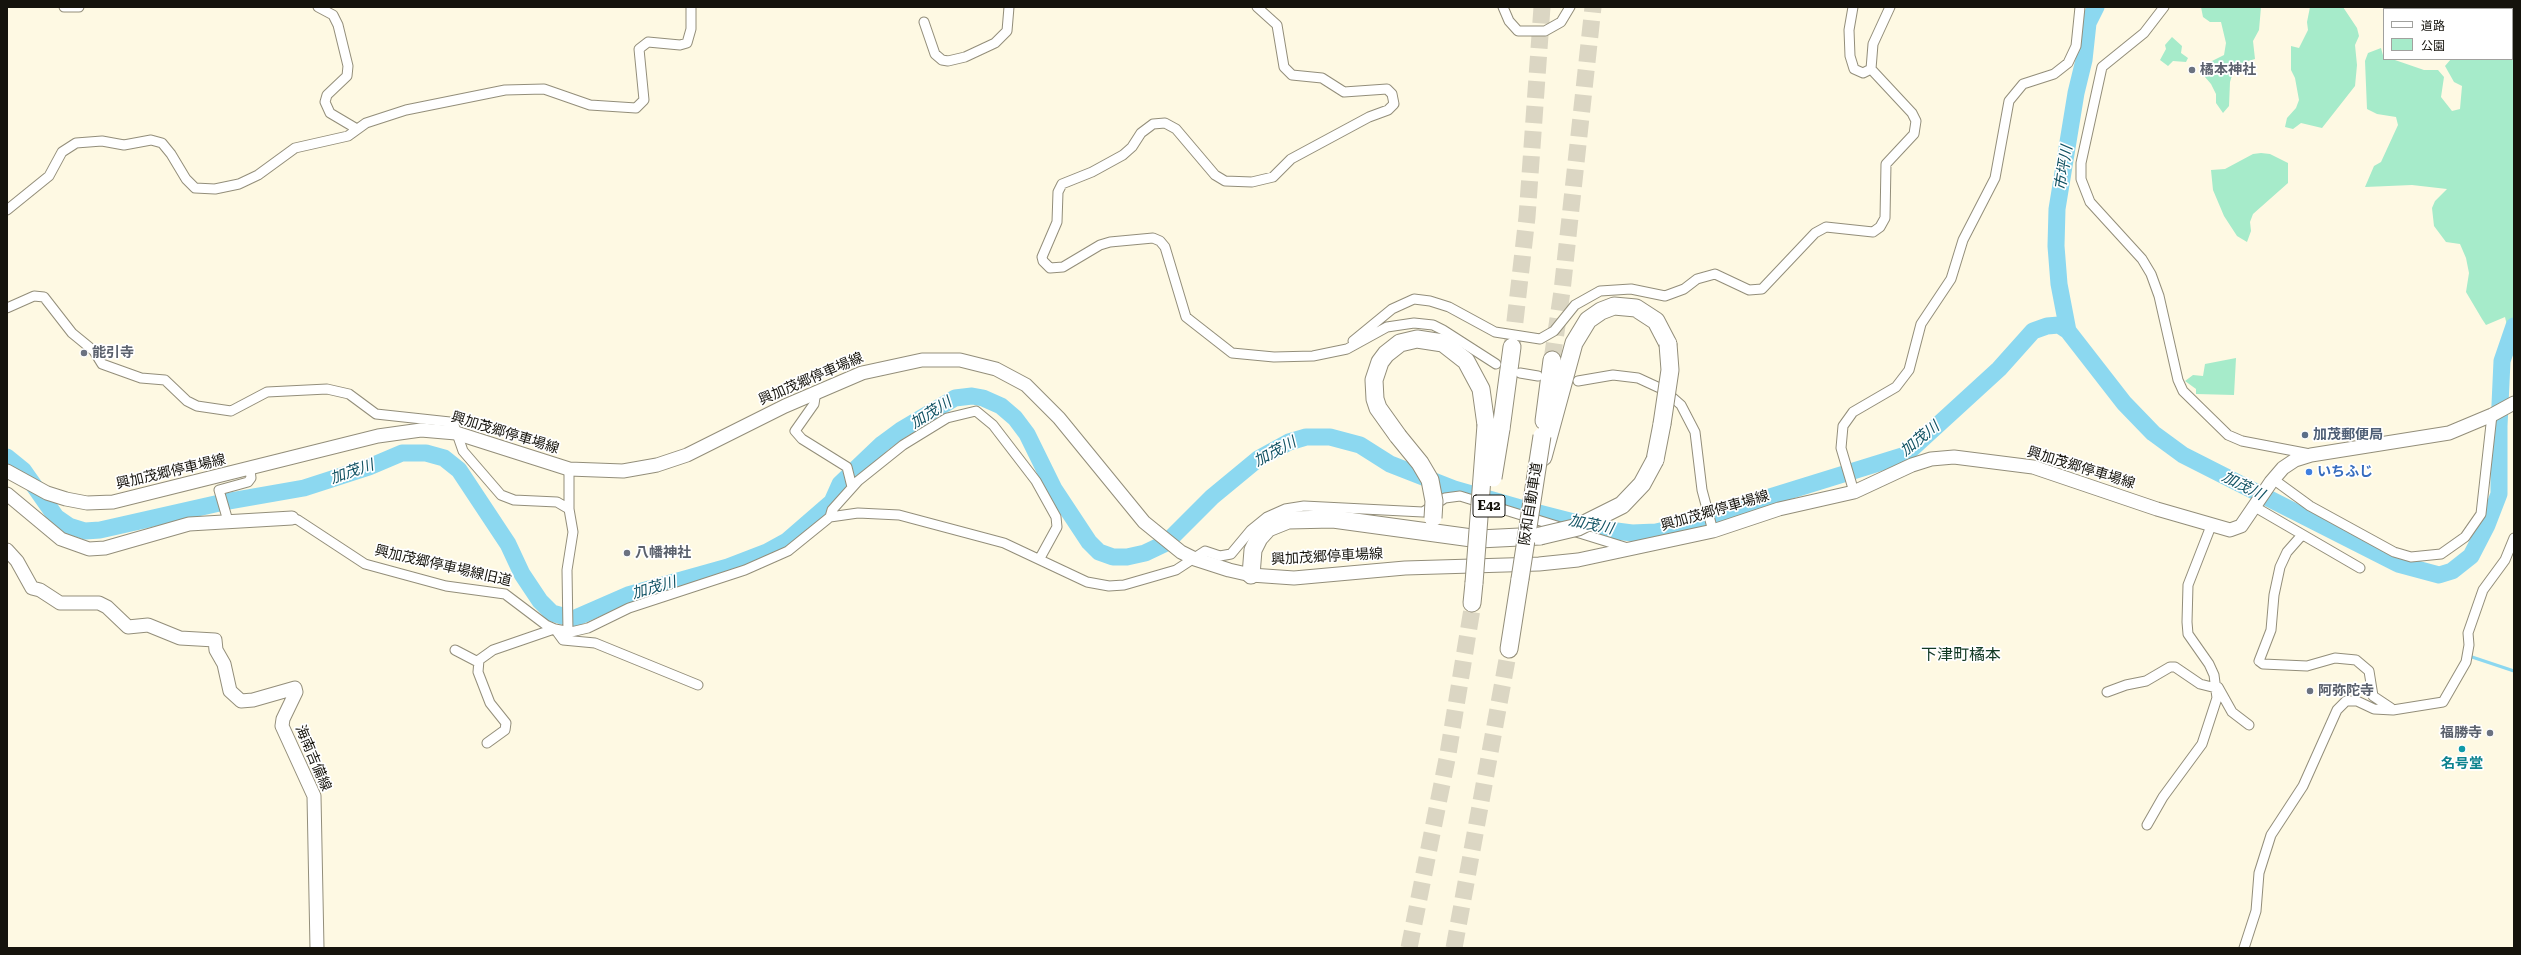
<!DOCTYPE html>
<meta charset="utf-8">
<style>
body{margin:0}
#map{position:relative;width:2521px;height:955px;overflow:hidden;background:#fef9e3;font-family:"Roboto Serif","Noto Sans JP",serif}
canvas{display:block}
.frame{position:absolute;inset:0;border:8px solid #15130c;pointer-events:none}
.legend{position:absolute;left:2383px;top:8px;width:130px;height:52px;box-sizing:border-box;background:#fff;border:1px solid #a1a19e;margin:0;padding:5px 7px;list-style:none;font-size:12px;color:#15130c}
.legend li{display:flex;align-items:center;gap:8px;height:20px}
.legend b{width:20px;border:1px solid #a1a19e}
</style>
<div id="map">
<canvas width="2521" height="955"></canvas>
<div class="frame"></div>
<ul class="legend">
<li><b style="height:5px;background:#fff"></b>道路</li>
<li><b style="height:11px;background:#a6ebca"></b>公園</li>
</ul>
</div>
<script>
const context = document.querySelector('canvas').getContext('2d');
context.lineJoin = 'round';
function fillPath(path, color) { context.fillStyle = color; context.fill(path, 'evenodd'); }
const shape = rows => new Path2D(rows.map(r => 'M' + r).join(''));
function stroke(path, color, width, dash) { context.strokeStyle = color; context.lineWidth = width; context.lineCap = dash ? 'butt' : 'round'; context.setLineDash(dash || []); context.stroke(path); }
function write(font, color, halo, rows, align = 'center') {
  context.font = font + ' "Roboto Serif","Noto Sans JP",serif'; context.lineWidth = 3.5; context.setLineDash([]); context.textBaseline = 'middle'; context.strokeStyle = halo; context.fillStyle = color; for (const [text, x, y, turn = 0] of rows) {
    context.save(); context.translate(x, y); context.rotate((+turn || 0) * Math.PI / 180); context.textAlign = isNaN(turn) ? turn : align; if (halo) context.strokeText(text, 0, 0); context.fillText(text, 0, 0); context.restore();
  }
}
const green = shape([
 [2201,7,2261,7,2259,30,2253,41,2255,59,2235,65,2230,82,2229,106,2223,113,2216,103,2216,94,2211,84,2205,77,2206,64,2224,55,2226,43,2221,22,2210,22,2203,17],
 [2310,7,2343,7,2357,28,2359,36,2355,45,2357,65,2355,86,2322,128,2301,123,2293,129,2285,127,2287,118,2296,108,2299,100,2295,78,2291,70,2291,46,2299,48,2308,30,2307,22],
 [2481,7,2514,7,2514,332,2509,334,2505,317,2486,325,2482,319,2466,292,2469,273,2466,258,2460,244,2446,242,2434,226,2432,208,2435,201,2447,189,2412,185,2365,187,2374,166,2381,162,2398,125,2396,117,2377,114,2367,109,2365,61,2368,53,2381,48,2384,59,2392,59,2424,70,2438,70,2444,77,2441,97,2452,111,2460,109,2462,86,2454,82,2445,66,2451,59,2512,59,2512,9,2481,9],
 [2172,37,2182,46,2181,53,2188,58,2186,62,2173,61,2168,66,2160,60,2166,49,2165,45],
 [2261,153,2270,154,2288,163,2288,183,2253,214,2250,222,2251,231,2247,242,2237,236,2224,216,2213,190,2211,170,2225,169,2253,154],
 [2236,358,2234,395,2196,394,2196,389,2185,381,2193,375,2203,376,2205,364]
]);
const stream = shape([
 [2472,657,2514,671]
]);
const river = shape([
 [2068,331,2059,284,2056,246,2057,209,2076,93,2084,60,2088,23,2096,7],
 [7,457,23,470,56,517,69,526,85,531,100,530,224,502,304,488,369,467,402,453,426,453,444,458,459,470,508,544,522,574,540,601,552,613,573,619,628,595,728,567,767,552,787,541,832,502,840,484,882,444,901,430,955,398,972,396,983,398,1001,406,1015,418,1027,434,1054,489,1089,542,1099,552,1113,557,1127,557,1145,553,1166,543,1212,497,1258,459,1289,442,1306,437,1330,437,1360,445,1390,464,1454,489,1527,510,1601,529,1632,533,1656,532,1687,525,1750,503,1905,455,1999,369,2033,331,2047,326,2059,325,2068,331,2124,403,2153,433,2183,455,2398,564,2439,575,2452,571,2471,556,2487,525,2499,494,2499,426,2502,361,2514,326]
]);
const highwayTunnel = shape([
 [1512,347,1527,217,1542,7],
 [1552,360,1562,291,1593,7],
 [1409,948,1448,754,1473,603],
 [1454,948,1509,649]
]);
const street = shape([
 [64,7,79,7],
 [318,7,333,15,338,25,348,66,347,76,327,95,325,102,330,113,357,129],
 [1257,7,1277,25,1284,67,1292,75,1322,78,1344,92,1387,89,1392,94,1394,104,1388,110,1369,117,1291,159,1273,177,1252,182,1225,181,1215,175,1176,129,1165,123,1153,124,1141,133,1132,147,1123,155,1092,172,1062,184,1058,192,1057,222,1042,257,1043,261,1050,268,1063,267,1100,245,1110,242,1153,238,1160,241,1165,247,1186,317,1232,353,1274,357,1313,356,1347,349,1387,327,1414,323,1433,325,1443,330,1496,364],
 [1503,7,1509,21,1518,31,1545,31,1561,22,1570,7],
 [1853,7,1849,30,1850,56,1854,69,1863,73,1871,69],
 [2164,7,2144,33,2102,67,2081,163,2081,179,2090,202,2142,259,2151,274,2159,296,2178,380,2183,391,2228,435,2242,441,2310,454],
 [924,22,935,54,942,60,948,61,965,57,995,43,1007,31,1009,7],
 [7,210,49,176,62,152,76,143,102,141,124,145,151,140,162,143,171,154,186,179,195,188,215,189,239,184,258,175,295,148,348,136,366,123,406,110,505,90,544,89,590,105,636,108,644,100,639,49,648,42,680,45,687,43,691,29,691,7],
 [7,308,34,296,44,297,72,333,94,351,102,364,141,378,165,380,187,401,197,406,231,411,267,392,327,389,349,394,376,414,450,422,454,425,463,451,501,495,514,500,557,502,569,509],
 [1353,341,1392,309,1414,299,1430,301,1449,307,1495,332,1540,339,1554,331,1575,305,1600,291,1631,289,1665,296,1684,289,1697,279,1715,274,1749,290,1762,289,1815,233,1826,227,1873,232,1880,227,1885,218,1886,164,1914,134,1916,121,1912,113,1871,69,1873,44,1890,7],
 [1520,373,1538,376],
 [1578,381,1613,375,1638,378,1664,390,1681,405,1695,432,1702,490,1713,531],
 [816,391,814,404,795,431,802,439,847,467,852,487],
 [2273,479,2310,506,2394,552,2411,557,2441,554,2465,537,2481,514,2492,415],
 [1854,492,1841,448,1843,426,1853,412,1896,387,1909,370,1921,324,1951,279,1963,240,1995,178,2009,101,2023,84,2054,74,2068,63,2076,46,2080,7],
 [2255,507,2360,568],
 [830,517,832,510,858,481,903,445,947,418,976,411,993,425,1036,481,1056,517,1057,527,1040,558],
 [292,518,298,520,365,564,446,586,505,594,546,625,555,629,571,632,588,628,629,608,745,570,788,551,830,517,858,513,899,515,1004,543,1087,582,1109,586,1124,585,1176,570,1205,551,1220,556,1231,554,1251,530,1267,517,1285,509,1304,506,1423,512,1445,498,1460,496,1631,549],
 [228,521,219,490,248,482,251,478,250,469],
 [2302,535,2287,552,2280,567,2274,595,2271,630,2259,661,2263,664,2307,666,2335,658,2356,660,2369,671,2373,696,2391,708],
 [555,629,563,640,595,643,698,685],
 [568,632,567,570,573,532,569,509,569,469],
 [455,650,478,662],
 [2218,687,2232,712,2249,725],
 [2107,692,2126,685,2146,681,2170,667,2175,667,2200,684,2216,688],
 [487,743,505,730,506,723,490,703,478,672,479,660,493,650,554,629],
 [2147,825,2163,797,2202,744,2217,698,2214,675,2209,664,2188,634,2187,622,2188,585,2211,526],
 [2244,948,2256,911,2259,873,2271,835,2303,786,2337,710,2346,701,2357,701,2374,709,2393,710,2443,702,2466,662,2469,645,2468,633,2483,590,2505,560,2514,538]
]);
const secondary = shape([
 [7,471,47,493,66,499,87,503,113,502,378,436,421,430,456,433,569,469,623,471,657,465,687,455,785,406,862,373,922,360,960,360,996,369,1026,385,1059,418,1144,522,1181,552,1195,559,1229,570,1251,575,1294,578,1405,568,1539,564,1578,560,1713,531,1779,509,1854,492,1912,465,1931,459,1954,457,2033,467,2157,509,2230,530,2241,526,2271,482,2283,468,2295,460,2311,455,2449,433,2492,415,2514,403],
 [7,494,61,539,89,549,105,548,189,524,292,518],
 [7,550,17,561,32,588,40,590,60,603,99,603,107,607,128,627,148,625,180,638,215,640,216,650,224,664,230,691,241,701,253,700,295,688,296,692,283,719,282,726,314,796,317,948]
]);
const highway = shape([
 [1544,421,1552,360],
 [1501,429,1512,347],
 [1398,436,1378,408,1375,399,1374,380,1380,362,1386,354,1400,343,1417,339,1443,343,1466,361,1481,389,1486,425],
 [1543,457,1574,343,1588,320,1601,311,1614,306,1636,308,1656,321,1668,344],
 [1655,460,1662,424],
 [1251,575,1253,550,1259,538,1268,528,1288,520,1333,519,1479,539,1540,536],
 [1472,603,1474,583],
 [1509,649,1520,579]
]);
const highwayBridge = shape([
 [1662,424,1670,370,1668,344],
 [1398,436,1420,463,1430,480,1434,501,1433,518],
 [1493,478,1501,429],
 [1540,536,1578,527,1622,505,1642,484,1655,460],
 [1520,579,1542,436],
 [1474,583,1486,425]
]);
const markers = [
 [2192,70,4,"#6b7280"],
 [84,353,4,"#6b7280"],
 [2305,435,4,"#5c6f8a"],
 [2309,472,4,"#3f7fe0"],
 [627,553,4,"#6b7280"],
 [2310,691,4,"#6b7280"],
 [2490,733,4,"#6b7280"],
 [2462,749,4,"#0f9aa8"]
];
const shields = [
 [1489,506,32]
];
const shieldNames = [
 ["E42",1489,506]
];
const worshipNames = [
 ["橘本神社",2200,70],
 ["能引寺",92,353],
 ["八幡神社",635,553],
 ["阿弥陀寺",2318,691],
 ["福勝寺",2482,733,"right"]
];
const streetNames = [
 ["興加茂郷停車場線",811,379,-23],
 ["興加茂郷停車場線",505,433,17],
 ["興加茂郷停車場線",2081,468,17],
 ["興加茂郷停車場線",171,472,-13],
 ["阪和自動車道",1531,504,-81],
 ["興加茂郷停車場線",1715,511,-16],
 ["興加茂郷停車場線",1327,557,-3],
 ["興加茂郷停車場線旧道",443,566,13],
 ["海南吉備線",313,758,67]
];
const serviceNames = [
 ["加茂郵便局",2313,435]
];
const shopNames = [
 ["いちふじ",2317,472]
];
const cultureNames = [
 ["名号堂",2462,764]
];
const waterNames = [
 ["市坪川",2064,168,-81],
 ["加茂川",931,413,-32],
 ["加茂川",1920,439,-39],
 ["加茂川",1275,452,-28],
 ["加茂川",352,472,-19],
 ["加茂川",2243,486,27],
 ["加茂川",1591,525,12],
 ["加茂川",654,588,-16]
];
const quarterNames = [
 ["下津町橘本",1961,655]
];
fillPath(green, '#a6ebca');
stroke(stream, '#8cd8f0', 3);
stroke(river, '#8cd8f0', 17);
stroke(highwayTunnel, '#dbd6c3', 17, [17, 8]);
stroke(street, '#938e7a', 11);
stroke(secondary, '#938e7a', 15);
stroke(highway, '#938e7a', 19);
stroke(street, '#fff', 9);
stroke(secondary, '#fff', 13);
stroke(highway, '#fff', 17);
stroke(highwayBridge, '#938e7a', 19, []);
stroke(highwayBridge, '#fff', 17);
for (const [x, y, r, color] of markers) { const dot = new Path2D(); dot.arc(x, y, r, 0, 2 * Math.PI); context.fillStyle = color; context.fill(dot); stroke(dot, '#fff', 1.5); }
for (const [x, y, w] of shields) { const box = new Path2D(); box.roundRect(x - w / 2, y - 11, w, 22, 3); context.fillStyle = '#fff'; context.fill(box); stroke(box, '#15130c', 1); }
write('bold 13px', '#15130c', null, shieldNames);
write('bold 14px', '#5b616d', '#fff', worshipNames, 'left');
write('14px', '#15130c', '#fff', streetNames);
write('bold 14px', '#4e5e75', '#fff', serviceNames, 'left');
write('bold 14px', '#366cbe', '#fff', shopNames, 'left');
write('bold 14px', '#0d838f', '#fff', cultureNames);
write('italic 15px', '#115263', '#fff', waterNames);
write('16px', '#123a24', '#fff', quarterNames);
</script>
